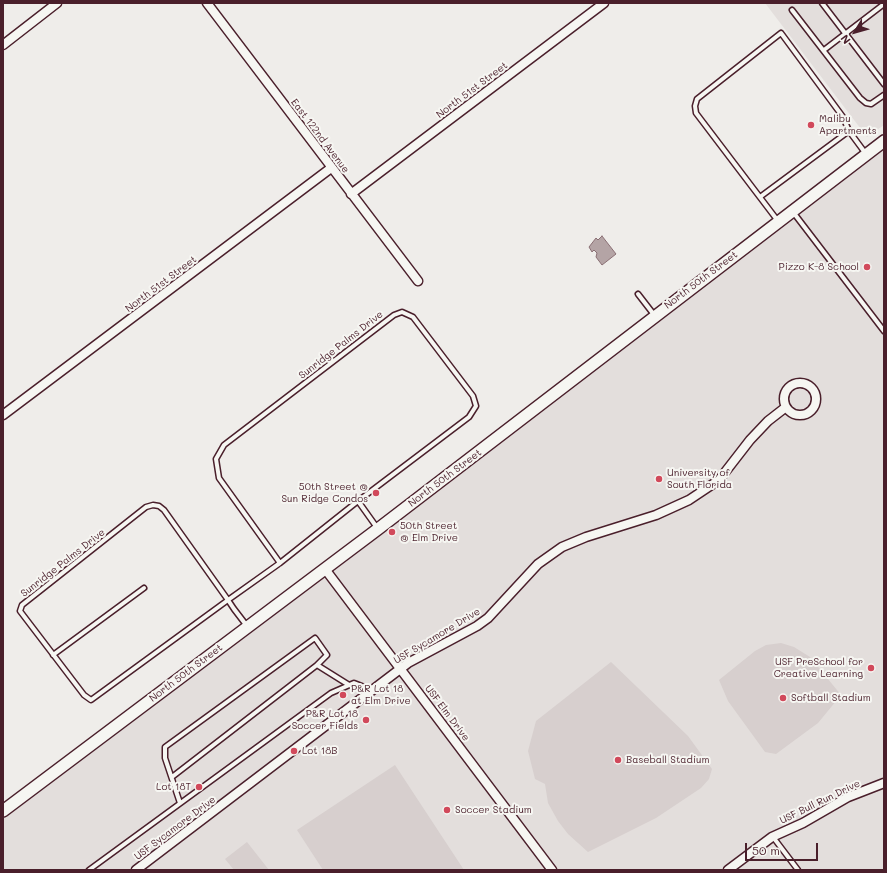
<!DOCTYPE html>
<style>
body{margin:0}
#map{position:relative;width:887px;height:873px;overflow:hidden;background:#efedea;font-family:Mali,sans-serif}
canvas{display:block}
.frame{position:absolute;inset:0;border:4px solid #4a1f2b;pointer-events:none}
.north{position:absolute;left:835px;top:12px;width:40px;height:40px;-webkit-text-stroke:3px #f6f6f2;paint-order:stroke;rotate:233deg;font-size:11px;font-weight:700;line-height:16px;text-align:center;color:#4a1f2b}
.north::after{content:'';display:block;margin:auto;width:14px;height:18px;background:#4a1f2b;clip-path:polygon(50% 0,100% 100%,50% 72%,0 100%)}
.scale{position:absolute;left:745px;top:843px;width:73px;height:18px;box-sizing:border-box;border:2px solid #4a1f2b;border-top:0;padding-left:5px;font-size:12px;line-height:14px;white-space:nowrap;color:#4a1f2b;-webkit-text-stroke:3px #f6f6f2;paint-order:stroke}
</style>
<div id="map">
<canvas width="887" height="873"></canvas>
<div class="frame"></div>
<div class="north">N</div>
<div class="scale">50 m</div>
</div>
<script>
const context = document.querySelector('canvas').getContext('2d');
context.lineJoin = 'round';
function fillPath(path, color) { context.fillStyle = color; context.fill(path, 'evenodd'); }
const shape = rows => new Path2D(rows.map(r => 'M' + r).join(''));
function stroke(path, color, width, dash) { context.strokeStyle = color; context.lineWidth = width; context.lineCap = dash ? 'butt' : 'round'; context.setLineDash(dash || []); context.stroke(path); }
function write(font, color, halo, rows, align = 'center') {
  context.font = font + ' Mali,sans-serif'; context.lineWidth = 4; context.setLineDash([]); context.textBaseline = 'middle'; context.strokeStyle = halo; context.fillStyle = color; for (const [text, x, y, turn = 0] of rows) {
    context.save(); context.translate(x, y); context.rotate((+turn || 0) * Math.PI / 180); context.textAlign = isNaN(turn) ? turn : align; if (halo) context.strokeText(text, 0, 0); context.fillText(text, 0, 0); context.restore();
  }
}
const built = shape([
 [765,3,884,3,884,125,867,137],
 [884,141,884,870,3,870,3,803]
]);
const green = shape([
 [781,643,794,647,810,657,841,695,818,723,776,754,765,752,728,701,719,680,755,651,766,645],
 [611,662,688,736,712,769,709,779,701,788,656,818,588,852,568,834,558,821,548,803,545,784,535,779,528,751,536,721],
 [395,765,464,870,323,870,297,830],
 [247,842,269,870,234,870,225,859]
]);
const water = shape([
 [602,236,616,254,602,265,596,257,597,253,594,250,592,252,589,247,596,238,598,240,602,236]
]);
const lane = shape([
 [822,3,884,84],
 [792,10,860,98,866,103,871,104,884,95],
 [824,50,884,4],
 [760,197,849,131],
 [793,212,884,331],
 [778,221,696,113,695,106,697,99,781,33,843,117,849,131,866,154],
 [638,294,655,316],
 [358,501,280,563,219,478,216,459,224,445,394,315,402,312,413,317,473,396,476,406,469,417,358,501,378,529],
 [247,626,234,609,228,600,164,510,159,506,153,505,146,507,22,605,20,611,84,695,91,700,228,600,280,563],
 [53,655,144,588],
 [172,777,317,665],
 [180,803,165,758,165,747,315,638,327,655,317,665,349,685],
 [773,837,798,870],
 [89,870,331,693,354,683,372,690]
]);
const street = shape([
 [207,3,418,281],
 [3,45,57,3],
 [351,194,604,3],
 '784 399a16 16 0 1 1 32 0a16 16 0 1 1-32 0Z',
 [3,415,331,168],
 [325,569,552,870],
 [136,870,408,663,477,626,488,618,538,564,562,547,586,537,656,515,689,500,719,480,750,440,768,421,786,407],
 [728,870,772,837,803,823,848,797,884,783]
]);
const secondary = shape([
 [3,811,378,529,884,141]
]);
const markers = [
 [811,125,4,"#d1495b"],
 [867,267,4,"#d1495b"],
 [659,479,4,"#d1495b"],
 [376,493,4,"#d1495b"],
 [392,532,4,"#d1495b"],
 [871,668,4,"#d1495b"],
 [343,695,4,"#d1495b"],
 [783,698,4,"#d1495b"],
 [366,720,4,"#d1495b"],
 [294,751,4,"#d1495b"],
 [618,760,4,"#d1495b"],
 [199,787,4,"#d1495b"],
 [447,810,4,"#d1495b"]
];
const streetNames = [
 ["North 51st Street",472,90,-37],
 ["East 122nd Avenue",320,136,53],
 ["North 50th Street",701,280,-37],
 ["North 51st Street",161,284,-37],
 ["Sunridge Palms Drive",341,345,-38],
 ["North 50th Street",445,478,-37],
 ["Sunridge Palms Drive",63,563,-38],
 ["USF Sycamore Drive",437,636,-31],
 ["North 50th Street",186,673,-37],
 ["USF Elm Drive",447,713,53],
 ["USF Bull Run Drive",820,802,-26],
 ["USF Sycamore Drive",175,828,-37]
];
const poiNames = [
 ["Malibu",819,119],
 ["Apartments",819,131],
 ["Pizzo K-8 School",859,267,"right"],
 ["University of",667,473],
 ["South Florida",667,485],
 ["50th Street @",368,487,"right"],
 ["Sun Ridge Condos",368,499,"right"],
 ["50th Street",400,526],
 ["@ Elm Drive",400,538],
 ["USF PreSchool for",863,662,"right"],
 ["Creative Learning",863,674,"right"],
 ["P&R Lot 18",351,689],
 ["at Elm Drive",351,701],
 ["Softball Stadium",791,698],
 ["P&R Lot 18",358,714,"right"],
 ["Soccer Fields",358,726,"right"],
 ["Lot 18B",302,751],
 ["Baseball Stadium",626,760],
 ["Lot 18T",191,787,"right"],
 ["Soccer Stadium",455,810]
];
fillPath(built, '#e3dedc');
fillPath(green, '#d7cfce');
fillPath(water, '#b4a4a5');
stroke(water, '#8a6f74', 1);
stroke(lane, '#4a1f2b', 7);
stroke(street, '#4a1f2b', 11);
stroke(secondary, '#4a1f2b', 14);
stroke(lane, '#f6f6f2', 4);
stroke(street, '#f6f6f2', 8);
stroke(secondary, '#f6f6f2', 11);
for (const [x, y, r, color] of markers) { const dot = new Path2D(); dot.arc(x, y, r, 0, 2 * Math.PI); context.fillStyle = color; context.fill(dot); stroke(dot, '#f6f6f2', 1.5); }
write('10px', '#4a1f2b', '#f6f6f2', streetNames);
write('10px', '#4a1f2b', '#f6f6f2', poiNames, 'left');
</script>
